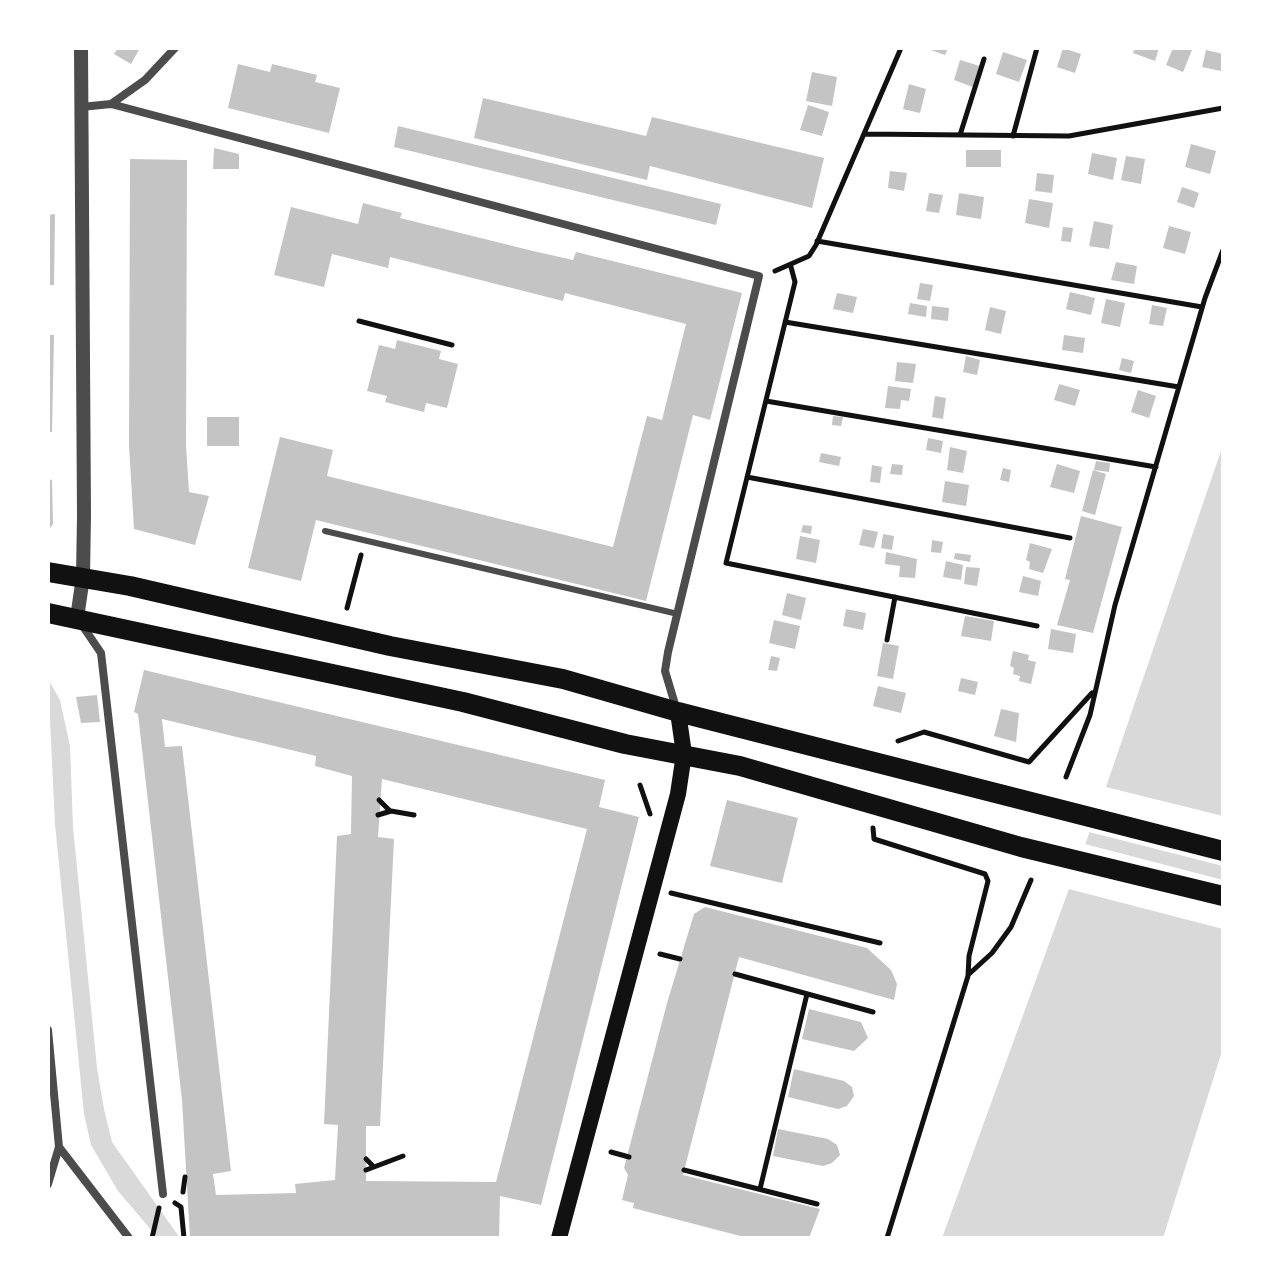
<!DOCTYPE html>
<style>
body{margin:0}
#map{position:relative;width:1271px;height:1286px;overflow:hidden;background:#fff;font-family:"Public Sans",sans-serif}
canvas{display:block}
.frame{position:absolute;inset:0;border:50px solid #fff;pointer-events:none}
</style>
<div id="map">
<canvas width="1271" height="1286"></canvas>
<div class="frame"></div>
</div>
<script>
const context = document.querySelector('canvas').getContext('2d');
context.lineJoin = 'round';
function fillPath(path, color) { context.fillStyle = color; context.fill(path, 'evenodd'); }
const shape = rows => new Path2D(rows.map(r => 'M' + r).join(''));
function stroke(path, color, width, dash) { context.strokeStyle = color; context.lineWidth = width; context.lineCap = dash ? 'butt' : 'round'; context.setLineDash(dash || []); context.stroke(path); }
const water = shape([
 [1223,445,1223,1048,1163,1238,942,1238,1106,787],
 [48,679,60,700,70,746,73,827,97,1068,104,1109,112,1142,180,1238,158,1238,118,1191,91,1145,84,1114,55,824]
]);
const pier = shape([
 [1102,786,1223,816,1223,866,1085,831],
 [1081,843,1223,880,1223,929,1065,888]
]);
const building = shape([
 [118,48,140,48,131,64,114,54],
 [925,48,948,48,945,55],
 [1063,48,1081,54,1075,73,1057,67],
 [1135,48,1159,48,1155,61,1133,53],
 [1173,48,1192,50,1183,72,1166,65],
 [1206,50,1223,54,1221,71,1202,67],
 [1003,52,1027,60,1019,82,996,74],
 [960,60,980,66,973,87,954,80],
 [238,64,270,72,272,64,317,75,315,82,340,88,329,133,228,108],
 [812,72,837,77,832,106,806,101],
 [909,84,926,89,920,113,903,109],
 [483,98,646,136,652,117,824,158,812,208,650,166,647,180,474,138],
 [808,105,829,112,822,136,800,130],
 [398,126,721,204,716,225,394,147],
 [1191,144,1216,151,1210,174,1185,167],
 [214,148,239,154,239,169,213,169],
 [966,150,1001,150,1001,167,966,167],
 [1092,153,1117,158,1113,180,1088,174],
 [1126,156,1145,159,1141,184,1121,180],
 [130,159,187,160,186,446,189,492,209,496,195,545,134,529,129,446],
 [890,171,907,173,904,191,888,188],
 [1037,173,1054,175,1052,193,1035,191],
 [1182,187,1199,193,1194,208,1177,202],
 [929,193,943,195,939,213,926,211],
 [959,193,984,197,981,219,956,215],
 [1029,199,1053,203,1049,228,1025,223],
 [363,203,402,213,400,218,533,251,573,260,576,252,742,293,710,420,693,415,646,601,316,520,301,581,248,568,280,437,333,450,327,476,613,547,647,416,662,420,686,324,565,293,563,301,390,257,388,268,332,254,324,287,274,275,291,207,358,224],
 [55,214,54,285,48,285,48,215],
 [1094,221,1113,225,1109,249,1089,246],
 [1169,226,1191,232,1185,254,1163,248],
 [1063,227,1073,228,1071,242,1061,241],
 [1116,262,1137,266,1134,284,1111,280],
 [920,283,933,285,930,301,917,299],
 [1070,292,1095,298,1091,315,1066,309],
 [837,293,857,297,853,313,833,309],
 [1106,299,1125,303,1120,327,1101,323],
 [910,303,927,306,926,317,908,314],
 [1152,305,1167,308,1163,326,1149,324],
 [932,306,949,308,948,321,931,319],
 [990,307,1006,311,1001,334,985,330],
 [48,335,54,335,52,432,48,432],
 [1064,335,1085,338,1083,353,1062,350],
 [397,340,441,351,439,359,458,364,447,408,426,403,424,412,385,402,387,396,367,391,379,345,395,349],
 [966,356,980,360,977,375,963,372],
 [1122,358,1134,361,1131,373,1119,370],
 [897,362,916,364,913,383,895,381],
 [1059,384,1080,390,1075,406,1054,400],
 [888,386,911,389,909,401,901,400,900,409,885,408],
 [1138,390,1156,396,1149,418,1131,412],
 [935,396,946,398,943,419,932,417],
 [833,416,843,417,841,426,832,425],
 [207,417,239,417,239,446,207,446],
 [928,438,943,441,941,453,926,450],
 [950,447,967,451,963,473,947,470],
 [821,453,841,457,839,466,819,462],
 [1096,461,1110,463,1109,472,1094,470],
 [892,464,903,465,902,475,890,474],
 [1057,464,1080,471,1074,493,1050,487],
 [872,465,882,467,880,483,870,482],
 [1003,468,1011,470,1009,482,1000,480],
 [1093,470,1106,474,1095,515,1082,511],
 [48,479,52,480,53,524,48,531],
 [945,481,969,485,966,506,942,502],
 [1081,516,1122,527,1093,633,1057,625,1070,580,1065,579],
 [803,525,812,526,811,534,801,532],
 [863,529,878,532,874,548,859,545],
 [883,534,894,536,892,550,881,548],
 [800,536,820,540,816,563,796,559],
 [932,540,943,542,941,553,931,552],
 [1030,543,1052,549,1043,573,1029,569,1030,562,1026,560],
 [886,552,917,559,915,578,899,577,900,566,885,564],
 [955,553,971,555,970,562,954,559],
 [946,561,963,565,961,580,943,577],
 [966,567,980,568,977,586,964,584],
 [1023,576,1041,581,1038,596,1019,592],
 [787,593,806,598,801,620,782,615],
 [846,609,866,613,863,630,843,626],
 [965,616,994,621,991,641,961,636],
 [774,620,800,626,795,649,769,643],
 [1051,629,1076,634,1073,653,1048,649],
 [883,643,899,646,893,679,877,676],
 [1013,651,1029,655,1028,660,1036,662,1031,684,1019,681,1020,676,1013,674,1014,668,1010,666],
 [771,656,780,658,777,671,768,670],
 [144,670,605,780,599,807,639,817,541,1205,500,1196,499,1237,190,1238,182,1100,138,714,134,712],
 [162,719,316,756,315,766,352,776,351,834,337,836,324,1124,338,1125,335,1180,295,1184,296,1193,216,1195,213,1174,231,1171,182,746,165,747],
 [382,779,587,829,496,1182,366,1181,366,1126,380,1126,394,839,378,837],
 [961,678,978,682,975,695,958,691],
 [878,686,906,693,901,713,873,706],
 [97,695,100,722,81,723,76,697],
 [1001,709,1019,713,1016,742,994,736],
 [727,800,798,818,782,883,710,866],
 [705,907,867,948,891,970,897,984,894,1000,739,957,683,1175,820,1209,809,1238,748,1238,633,1208,634,1203,622,1200,628,1175,624,1168,667,1003,694,914],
 [809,1009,861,1022,868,1038,854,1051,802,1039],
 [794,1069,844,1081,852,1087,854,1096,847,1106,838,1109,788,1097],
 [778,1129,828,1139,837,1145,840,1155,832,1163,823,1166,773,1156]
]);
const path = shape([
 [864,134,1069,136,1223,108],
 [960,135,984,59],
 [1013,136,1037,48],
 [817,241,1202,307],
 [791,267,795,282,726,563,1037,626],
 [775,271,809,256,816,245,901,48],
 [359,321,452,345],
 [785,322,1179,387],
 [766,401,1156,467],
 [747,477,1070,538],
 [347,608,361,555],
 [887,640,895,597],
 [898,741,924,732,1029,762,1092,693],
 [1066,777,1090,715,1115,605,1205,298,1223,250],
 [640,785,650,814],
 [379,800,390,811],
 [378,815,391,811,414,815],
 [873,828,874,839,985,874,988,881,969,956,968,976,887,1238],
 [671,893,880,943],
 [660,954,680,959],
 [735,974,873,1012],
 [968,975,992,953,1011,927,1031,880],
 [611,1152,629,1157],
 [366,1159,372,1165],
 [366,1170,403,1156],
 [684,1170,817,1204],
 [760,1189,807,994],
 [183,1192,185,1177],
 [175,1203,181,1207,184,1238],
 [152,1238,159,1208]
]);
const service = shape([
 [325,531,678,614]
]);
const minor = shape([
 [111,104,145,80,175,48],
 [81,107,111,104,759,276,668,652,665,671,677,711],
 [82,625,101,653,163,1194],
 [48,1030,59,1147,48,1184],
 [59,1147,129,1238]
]);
const tertiary = shape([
 [77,618,83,577,84,515,81,48]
]);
const secondary = shape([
 [559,1238,678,794,684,754,678,712]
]);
const primary = shape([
 [48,572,130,586,390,646,563,679,678,712,1223,851],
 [48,613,463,702,625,744,740,766,1021,847,1223,896]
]);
fillPath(water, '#d9d9d9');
fillPath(pier, '#fff');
fillPath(building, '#c4c4c4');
stroke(path, '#111', 5);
stroke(service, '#4c4c4c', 6);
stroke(minor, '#4c4c4c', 8);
stroke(tertiary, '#4c4c4c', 14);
stroke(secondary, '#111', 16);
stroke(primary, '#111', 20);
</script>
